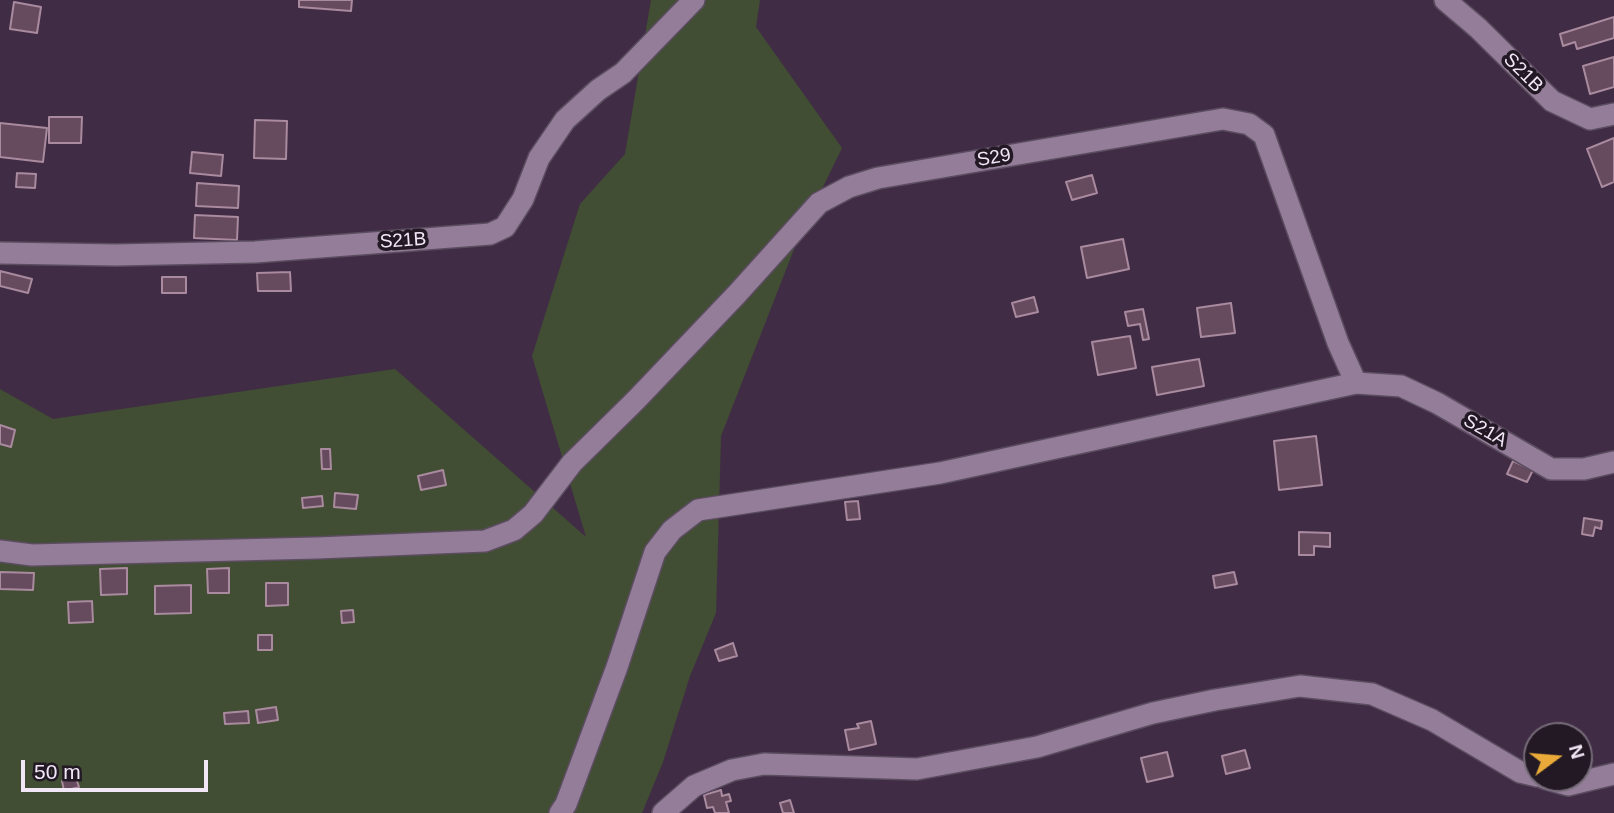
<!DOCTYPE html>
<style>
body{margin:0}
#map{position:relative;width:1614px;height:813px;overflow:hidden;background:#402d45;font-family:Helvetica,sans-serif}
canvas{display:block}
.north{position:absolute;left:1523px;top:722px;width:70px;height:70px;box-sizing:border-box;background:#221924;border:2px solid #756b78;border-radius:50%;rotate:74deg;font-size:19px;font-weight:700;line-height:28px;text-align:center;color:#f2e7f6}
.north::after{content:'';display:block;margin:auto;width:24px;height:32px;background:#eaaa39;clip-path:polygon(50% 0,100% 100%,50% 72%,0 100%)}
.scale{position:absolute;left:21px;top:760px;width:187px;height:32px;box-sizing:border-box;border:4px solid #f2e7f6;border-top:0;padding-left:9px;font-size:21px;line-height:24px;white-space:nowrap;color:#f2e7f6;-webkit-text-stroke:5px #221924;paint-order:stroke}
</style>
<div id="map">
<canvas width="1614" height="813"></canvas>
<div class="north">N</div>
<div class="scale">50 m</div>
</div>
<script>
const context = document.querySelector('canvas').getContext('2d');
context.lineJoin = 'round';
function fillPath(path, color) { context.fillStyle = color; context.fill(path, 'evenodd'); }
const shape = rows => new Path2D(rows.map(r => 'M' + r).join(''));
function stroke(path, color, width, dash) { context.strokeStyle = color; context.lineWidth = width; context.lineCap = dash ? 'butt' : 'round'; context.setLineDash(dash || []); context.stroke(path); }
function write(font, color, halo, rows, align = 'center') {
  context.font = font + ' Helvetica,sans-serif'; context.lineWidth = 7; context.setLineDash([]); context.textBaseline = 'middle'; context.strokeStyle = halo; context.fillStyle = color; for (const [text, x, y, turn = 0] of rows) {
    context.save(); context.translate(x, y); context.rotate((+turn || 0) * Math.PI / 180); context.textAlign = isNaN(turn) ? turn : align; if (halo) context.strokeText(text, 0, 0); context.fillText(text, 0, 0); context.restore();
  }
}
const green = shape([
 [651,0,760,0,756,27,842,148,800,234,721,436,716,613,690,676,663,762,642,813,0,813,0,389,53,419,395,369,586,537,532,356,580,204,625,154]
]);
const building = shape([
 [299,0,352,0,351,11,299,7,299,0],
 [14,2,41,7,37,33,10,29,14,2],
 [1614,17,1614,38,1577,49,1575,42,1563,46,1560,34,1614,17],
 [1614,57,1614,87,1590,94,1583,66,1614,57],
 [49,117,82,117,81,143,49,143,49,117],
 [255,120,287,121,286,159,254,158,255,120],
 [0,123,47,128,43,162,0,157,0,123],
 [1614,138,1614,182,1602,187,1587,149,1614,138],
 [192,152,223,155,221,176,190,173,192,152],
 [17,173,36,174,35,188,16,187,17,173],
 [1092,175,1097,193,1072,200,1066,182,1092,175],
 [197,183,239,186,238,208,196,206,197,183],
 [195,215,238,217,237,240,194,238,195,215],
 [1123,239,1129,269,1087,278,1081,247,1123,239],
 [0,271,32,279,28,293,0,286,0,271],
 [290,272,291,291,258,291,257,273,290,272],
 [162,277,186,277,186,293,162,293,162,277],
 [1034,297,1038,312,1016,317,1012,303,1034,297],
 [1231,303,1235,333,1201,337,1197,308,1231,303],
 [1143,309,1149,339,1143,340,1140,324,1128,326,1125,312,1143,309],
 [1130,336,1136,368,1098,375,1092,342,1130,336],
 [1199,359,1204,386,1157,395,1152,367,1199,359],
 [0,425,15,430,11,447,0,444,0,425],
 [1316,436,1322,485,1279,490,1274,441,1316,436],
 [321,449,330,449,331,469,322,469,321,449],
 [1513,461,1533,470,1527,482,1507,474,1513,461],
 [443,470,446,485,421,490,418,476,443,470],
 [335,493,358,495,356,509,334,507,335,493],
 [322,496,323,506,303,508,302,498,322,496],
 [858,501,860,519,847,520,845,502,858,501],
 [1584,518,1602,521,1601,529,1595,527,1593,536,1582,534,1584,518],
 [1299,532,1330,533,1330,547,1314,546,1314,555,1299,555,1299,532],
 [127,568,127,594,101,595,100,569,127,568],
 [229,568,229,593,208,593,207,569,229,568],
 [0,572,34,573,33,590,0,589,0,572],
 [1234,572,1237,584,1215,588,1213,576,1234,572],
 [266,583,288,583,288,605,266,606,266,583],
 [191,585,191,613,155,614,155,586,191,585],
 [92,601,93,622,69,623,68,602,92,601],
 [353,610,354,622,342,623,341,611,353,610],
 [258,635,272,635,272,650,258,650,258,635],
 [733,643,737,656,719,661,715,650,733,643],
 [276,707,278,720,258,723,256,710,276,707],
 [248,711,249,723,225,724,224,713,248,711],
 [871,721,876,744,849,750,845,730,859,728,857,724,871,721],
 [1245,750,1250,768,1226,774,1222,756,1245,750],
 [1167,752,1173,776,1147,782,1141,758,1167,752],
 [76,778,79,787,64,791,62,781,76,778],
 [721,790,722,796,729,794,731,801,726,802,729,813,715,813,713,807,707,808,704,795,721,790],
 [790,800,794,813,783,813,780,803,790,800]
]);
const street = shape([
 [1445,0,1478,28,1552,101,1590,119,1614,114],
 [0,253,116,255,255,252,490,234,505,227,523,199,539,158,565,120,598,90,623,73,694,0],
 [0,551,32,555,317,548,485,541,514,530,533,514,572,463,636,400,737,294,819,203,849,187,878,178,1223,119,1249,124,1264,135,1338,343,1356,383],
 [1544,778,1568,785,1614,774],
 [560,813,566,804,617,667,655,552,672,530,698,510,940,473,1356,383,1401,386,1437,403,1551,469,1584,469,1614,462],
 [663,813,694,786,732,770,764,764,917,769,1037,747,1153,713,1215,700,1300,686,1372,694,1432,720,1520,772,1537,776]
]);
const streetNames = [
 ["S21B",1523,73,45],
 ["S29",994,158,-10],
 ["S21B",403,241,-4],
 ["S21A",1485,431,30]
];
fillPath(green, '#414e33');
fillPath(building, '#664a5d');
stroke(building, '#a98a9e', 2);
stroke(street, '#5b4c60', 24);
stroke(street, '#937d98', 21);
write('19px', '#f2e7f6', '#221924', streetNames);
</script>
